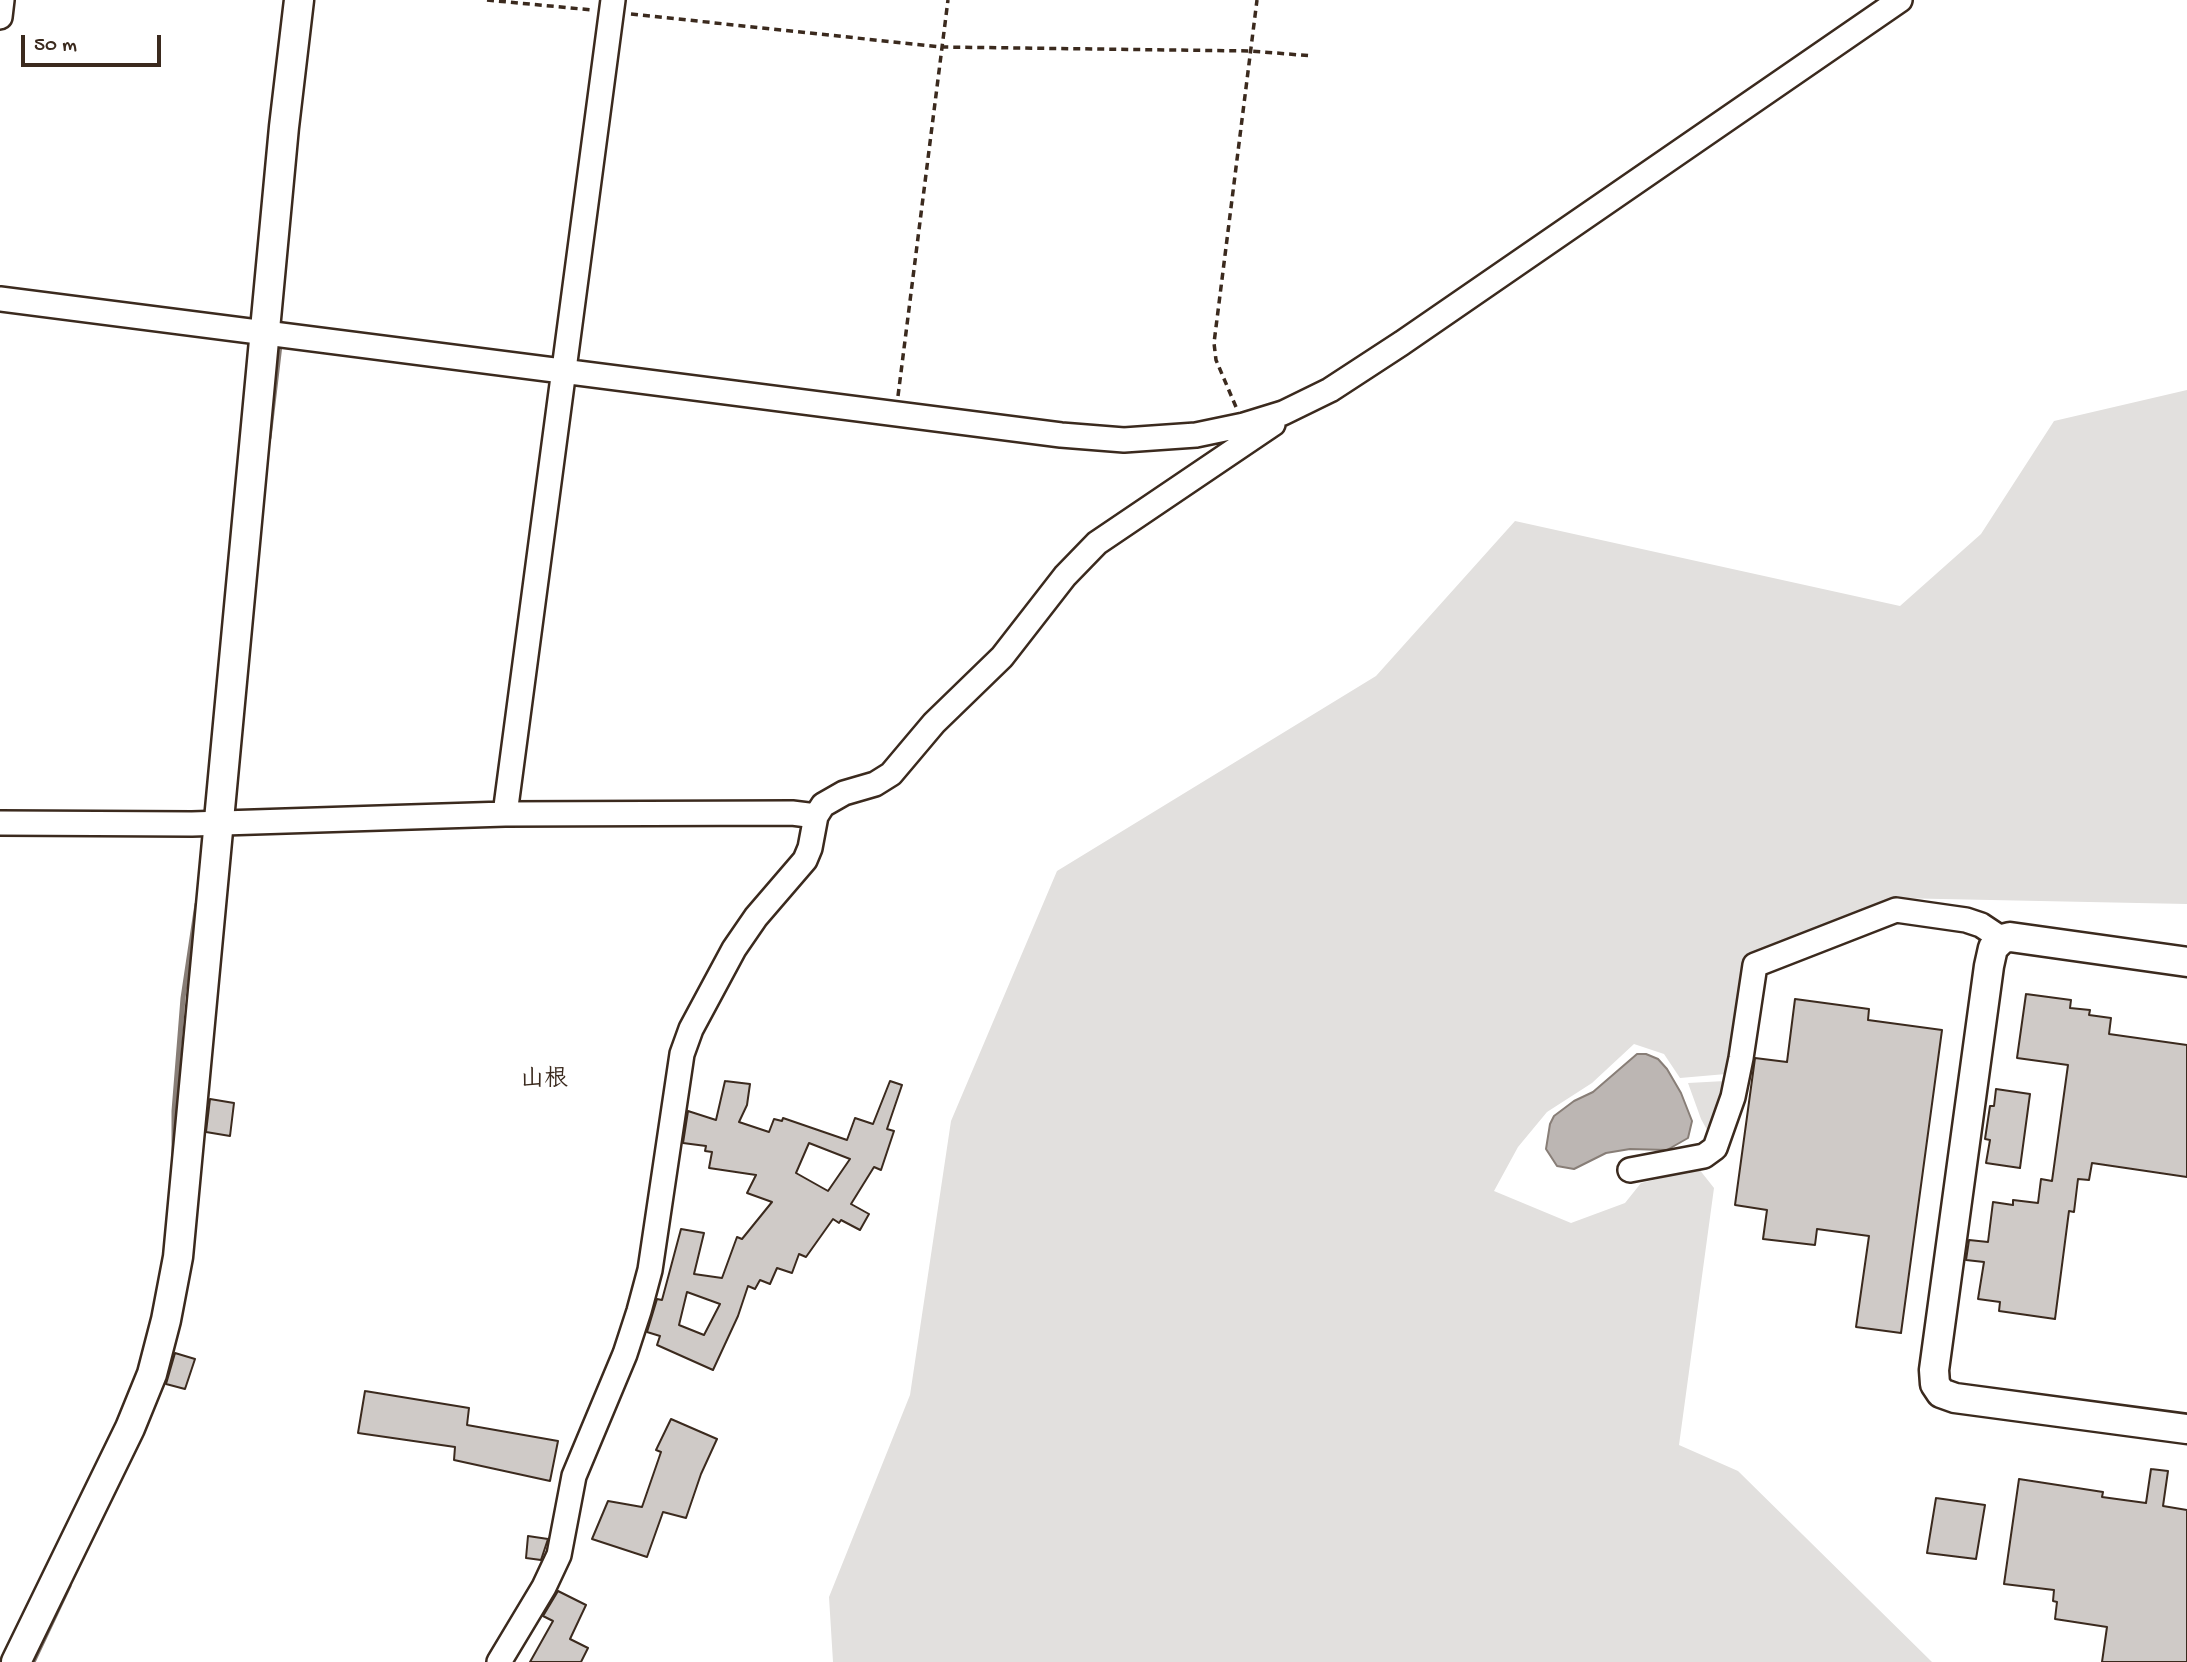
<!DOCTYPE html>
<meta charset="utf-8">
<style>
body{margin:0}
#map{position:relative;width:2187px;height:1662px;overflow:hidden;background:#fff;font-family:"Gochi Hand",sans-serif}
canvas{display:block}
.scale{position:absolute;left:21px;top:35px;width:140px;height:32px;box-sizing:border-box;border:4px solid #3b2a1e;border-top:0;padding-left:9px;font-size:21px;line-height:24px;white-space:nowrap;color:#3b2a1e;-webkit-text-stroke:5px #fff;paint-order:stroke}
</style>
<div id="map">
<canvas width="2187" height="1662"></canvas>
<div class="scale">50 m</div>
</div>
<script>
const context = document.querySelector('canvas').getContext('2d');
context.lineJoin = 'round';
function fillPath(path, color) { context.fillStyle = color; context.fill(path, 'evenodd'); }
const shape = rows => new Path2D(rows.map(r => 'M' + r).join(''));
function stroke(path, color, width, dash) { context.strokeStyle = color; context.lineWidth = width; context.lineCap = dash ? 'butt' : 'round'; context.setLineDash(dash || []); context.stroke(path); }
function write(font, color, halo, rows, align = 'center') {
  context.font = font + ' "Gochi Hand","Klee One",sans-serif'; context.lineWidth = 5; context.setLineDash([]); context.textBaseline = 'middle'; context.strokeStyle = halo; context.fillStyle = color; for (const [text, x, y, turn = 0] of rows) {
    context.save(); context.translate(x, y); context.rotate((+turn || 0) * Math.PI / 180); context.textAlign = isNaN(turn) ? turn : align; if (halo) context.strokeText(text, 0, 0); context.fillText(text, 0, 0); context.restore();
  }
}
const green = shape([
 [2187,390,2187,904,1893,898,1749,960,1726,1074,1680,1078,1664,1054,1634,1044,1592,1083,1547,1112,1518,1147,1494,1191,1571,1223,1625,1203,1641,1183,1699,1169,1714,1188,1679,1445,1738,1471,1932,1662,833,1662,829,1597,910,1395,951,1121,1057,871,1376,676,1515,521,1900,606,1981,534,2054,421],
 [1725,1081,1711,1137,1701,1119,1688,1083]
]);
const water = shape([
 [1637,1054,1646,1054,1658,1059,1667,1069,1681,1093,1692,1121,1688,1138,1667,1150,1630,1149,1606,1153,1574,1169,1557,1166,1546,1149,1550,1124,1554,1116,1574,1101,1593,1092,1637,1054]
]);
const stream = shape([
 [269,438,280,345],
 [174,1158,174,1111,183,998,197,904],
 [33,1662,69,1586]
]);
const building = shape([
 [2026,994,2071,1000,2070,1008,2090,1010,2089,1015,2111,1018,2109,1034,2187,1045,2187,1177,2092,1163,2089,1180,2078,1179,2074,1212,2069,1211,2055,1319,1999,1311,2000,1302,1978,1299,1984,1262,1966,1260,1969,1240,1988,1242,1993,1202,2013,1205,2013,1200,2038,1203,2041,1179,2052,1181,2068,1065,2017,1058,2026,994],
 [1795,999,1869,1009,1868,1020,1942,1030,1901,1333,1856,1327,1869,1236,1817,1229,1815,1245,1763,1239,1767,1210,1735,1205,1755,1058,1787,1062,1795,999],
 [725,1081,750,1084,747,1105,739,1122,769,1132,774,1119,782,1121,783,1118,847,1140,855,1118,873,1124,890,1081,902,1085,887,1129,894,1131,881,1170,874,1167,851,1204,869,1214,860,1230,841,1220,839,1223,833,1219,806,1257,799,1254,792,1273,777,1268,770,1284,760,1280,755,1289,748,1286,738,1316,713,1370,657,1345,660,1336,647,1332,657,1299,662,1300,681,1229,704,1233,694,1274,722,1278,737,1237,742,1239,772,1202,747,1193,756,1175,709,1168,712,1152,705,1151,706,1146,683,1143,688,1111,716,1120,725,1081],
 [809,1143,850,1159,828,1191,796,1173,809,1143],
 [687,1292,720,1304,704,1335,679,1325,687,1292],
 [1996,1089,2030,1094,2020,1168,1986,1163,1990,1140,1985,1139,1990,1106,1994,1106,1996,1089],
 [210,1099,234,1103,230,1136,206,1132,210,1099],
 [175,1353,195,1359,185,1389,166,1384,175,1353],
 [365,1391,469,1408,467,1425,558,1441,550,1481,454,1460,455,1447,358,1433,365,1391],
 [671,1419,717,1439,701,1474,686,1518,663,1512,647,1557,592,1539,608,1501,642,1507,661,1452,656,1450,671,1419],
 [2151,1469,2168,1471,2163,1506,2187,1510,2187,1662,2102,1662,2107,1627,2055,1619,2057,1602,2053,1601,2054,1590,2004,1584,2019,1479,2103,1492,2102,1497,2146,1503,2151,1469],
 [1936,1498,1985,1505,1976,1559,1927,1553,1936,1498],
 [528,1536,548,1539,541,1560,526,1558,528,1536],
 [558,1591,586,1605,570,1639,588,1648,581,1662,530,1662,553,1621,543,1616,558,1591]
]);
const path = shape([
 [487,0,592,10],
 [631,14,941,47,1251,51,1313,56],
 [898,396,948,0],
 [1236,407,1216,360,1214,343,1257,0]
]);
const minor = shape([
 [0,17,2,0],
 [0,299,1061,435,1124,440,1196,435,1244,425,1283,413,1330,390,1402,343,1900,0],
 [505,814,613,0],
 [0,823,192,824,505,814,792,813,816,816],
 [1630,1170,1704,1156,1715,1148,1733,1097,1741,1058,1755,965,1896,910,1966,920,1981,925,2002,939],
 [499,1662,544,1587,559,1555,574,1476,625,1354,639,1311,650,1270,682,1054,691,1029,734,949,756,917,805,860,810,848,816,816,823,805,844,793,875,784,891,774,934,723,1002,657,1065,576,1097,543,1273,424]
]);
const tertiary = shape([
 [2187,962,2010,937,2002,939,1993,948,1989,966,1934,1370,1935,1384,1941,1393,1955,1398,2187,1429],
 [16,1662,130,1428,152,1374,166,1320,178,1257,284,127,299,0]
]);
const neighbourhoodNames = [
 ["山根",544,1081]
];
fillPath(green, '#e2e0de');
fillPath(water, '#bcb6b3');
stroke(water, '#887e77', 2);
stroke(stream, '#887e77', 5);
fillPath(building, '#cfcac7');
stroke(building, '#3b2a1e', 2);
stroke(minor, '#3b2a1e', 28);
stroke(tertiary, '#3b2a1e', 33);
stroke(path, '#3b2a1e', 3.5, [7, 5]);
stroke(minor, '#fff', 23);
stroke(tertiary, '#fff', 28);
write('bold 24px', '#3b2a1e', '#fff', neighbourhoodNames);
</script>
